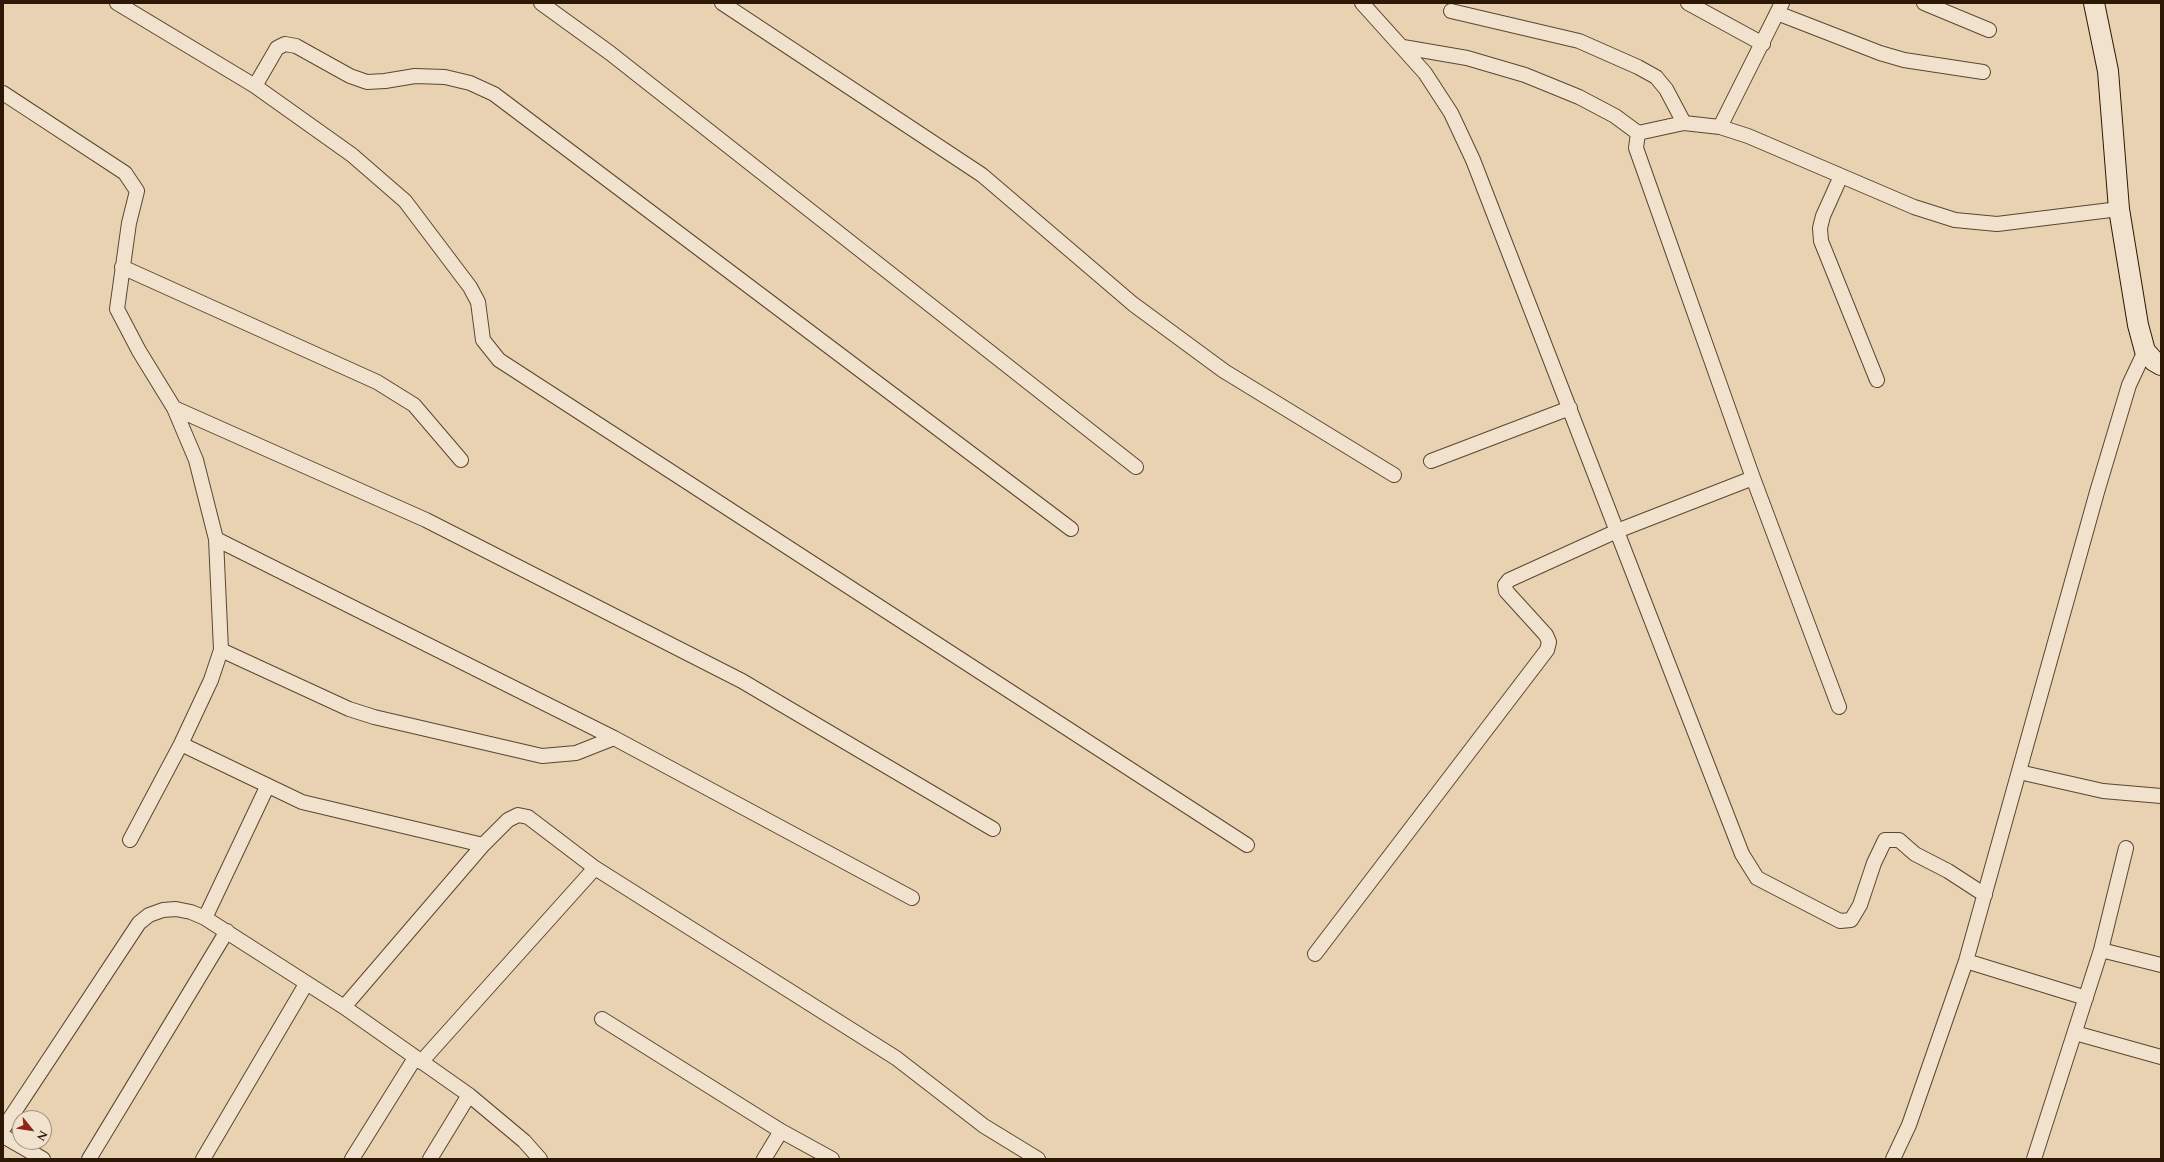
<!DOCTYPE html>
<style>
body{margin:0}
#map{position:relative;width:2164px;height:1162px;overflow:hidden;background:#e8d2b2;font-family:Cardo,serif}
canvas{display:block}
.frame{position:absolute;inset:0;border:4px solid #2c1804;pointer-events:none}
.north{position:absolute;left:12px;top:1110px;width:40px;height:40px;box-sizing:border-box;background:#f0e2cd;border:1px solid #a2917d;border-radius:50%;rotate:120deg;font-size:11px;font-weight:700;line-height:16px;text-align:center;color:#2c1804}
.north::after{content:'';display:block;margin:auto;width:14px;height:18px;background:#8f2418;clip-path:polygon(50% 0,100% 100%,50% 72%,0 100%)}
</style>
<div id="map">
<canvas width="2164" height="1162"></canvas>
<div class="frame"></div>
<div class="north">N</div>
</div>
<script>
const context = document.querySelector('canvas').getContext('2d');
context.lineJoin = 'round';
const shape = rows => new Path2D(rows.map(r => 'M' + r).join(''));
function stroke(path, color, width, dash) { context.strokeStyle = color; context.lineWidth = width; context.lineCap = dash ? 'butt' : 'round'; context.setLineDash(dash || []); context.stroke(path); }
const street = shape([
 [117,3,255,86,352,155,405,201,470,287,478,302,483,340,499,360,1247,845],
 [541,3,610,53,1136,467],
 [722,3,982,175,1133,304,1224,371,1394,475],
 [1362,3,1425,73,1451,113,1473,160,1742,854,1757,878,1840,921,1851,920,1860,905,1874,863,1885,840,1899,840,1915,854,1948,871,1985,895],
 [1688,3,1763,44],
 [1924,3,1989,30],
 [1451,11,1579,41,1638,67,1656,77,1666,89,1684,123],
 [1777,13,1880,53,1904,60,1983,72],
 [1403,47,1467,58,1525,75,1579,97,1615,116,1638,133],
 [255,86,277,48,285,44,296,46,350,76,367,82,385,81,415,76,445,77,470,83,494,94,1071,529],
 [3,93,125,173,137,191,129,223,117,309,139,351,174,408,196,460,216,539,221,650,211,680,181,744,130,840],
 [1720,127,1782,3],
 [1841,176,1823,216,1820,228,1821,241,1877,380],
 [122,267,377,382,414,405,461,460],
 [174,408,426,520,742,681,993,829],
 [1431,461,1570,408],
 [216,539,614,738,912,898],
 [221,650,349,709,374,717,542,756,576,753,614,738],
 [1839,707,1753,478,1636,148,1638,133,1684,123,1720,127,1748,136,1914,207,1955,220,1997,224,2119,209],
 [181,744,302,802,483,845],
 [2019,772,2103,791,2161,796],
 [205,918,267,787],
 [2101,950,2161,965],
 [1315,954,1547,650,1549,642,1546,635,1506,591,1505,585,1509,580,1617,531,1753,478],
 [1966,961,2086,998],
 [344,1007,483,845,508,820,518,815,528,817,595,868,896,1058,984,1126,1038,1159],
 [602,1019,781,1131,832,1159],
 [2075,1033,2161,1057],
 [421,1062,595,868],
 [3,1129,139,923,149,915,163,910,176,909,191,912,205,918,344,1007,469,1095,524,1141,540,1159],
 [3,1136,43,1159],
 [89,1159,227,931],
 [203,1159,306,984],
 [352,1159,415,1058],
 [430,1159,469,1095],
 [764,1159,781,1131],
 [1893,1159,1909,1125,1966,961,2097,492,2129,385,2145,351],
 [2034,1159,2101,950,2126,848]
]);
const secondary = shape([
 [2094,3,2108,71,2119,209,2138,325,2145,351,2154,361,2161,365]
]);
stroke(street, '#5b4630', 16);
stroke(secondary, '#2c1804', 22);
stroke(street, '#f0e2cd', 14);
stroke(secondary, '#f0e2cd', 20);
</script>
